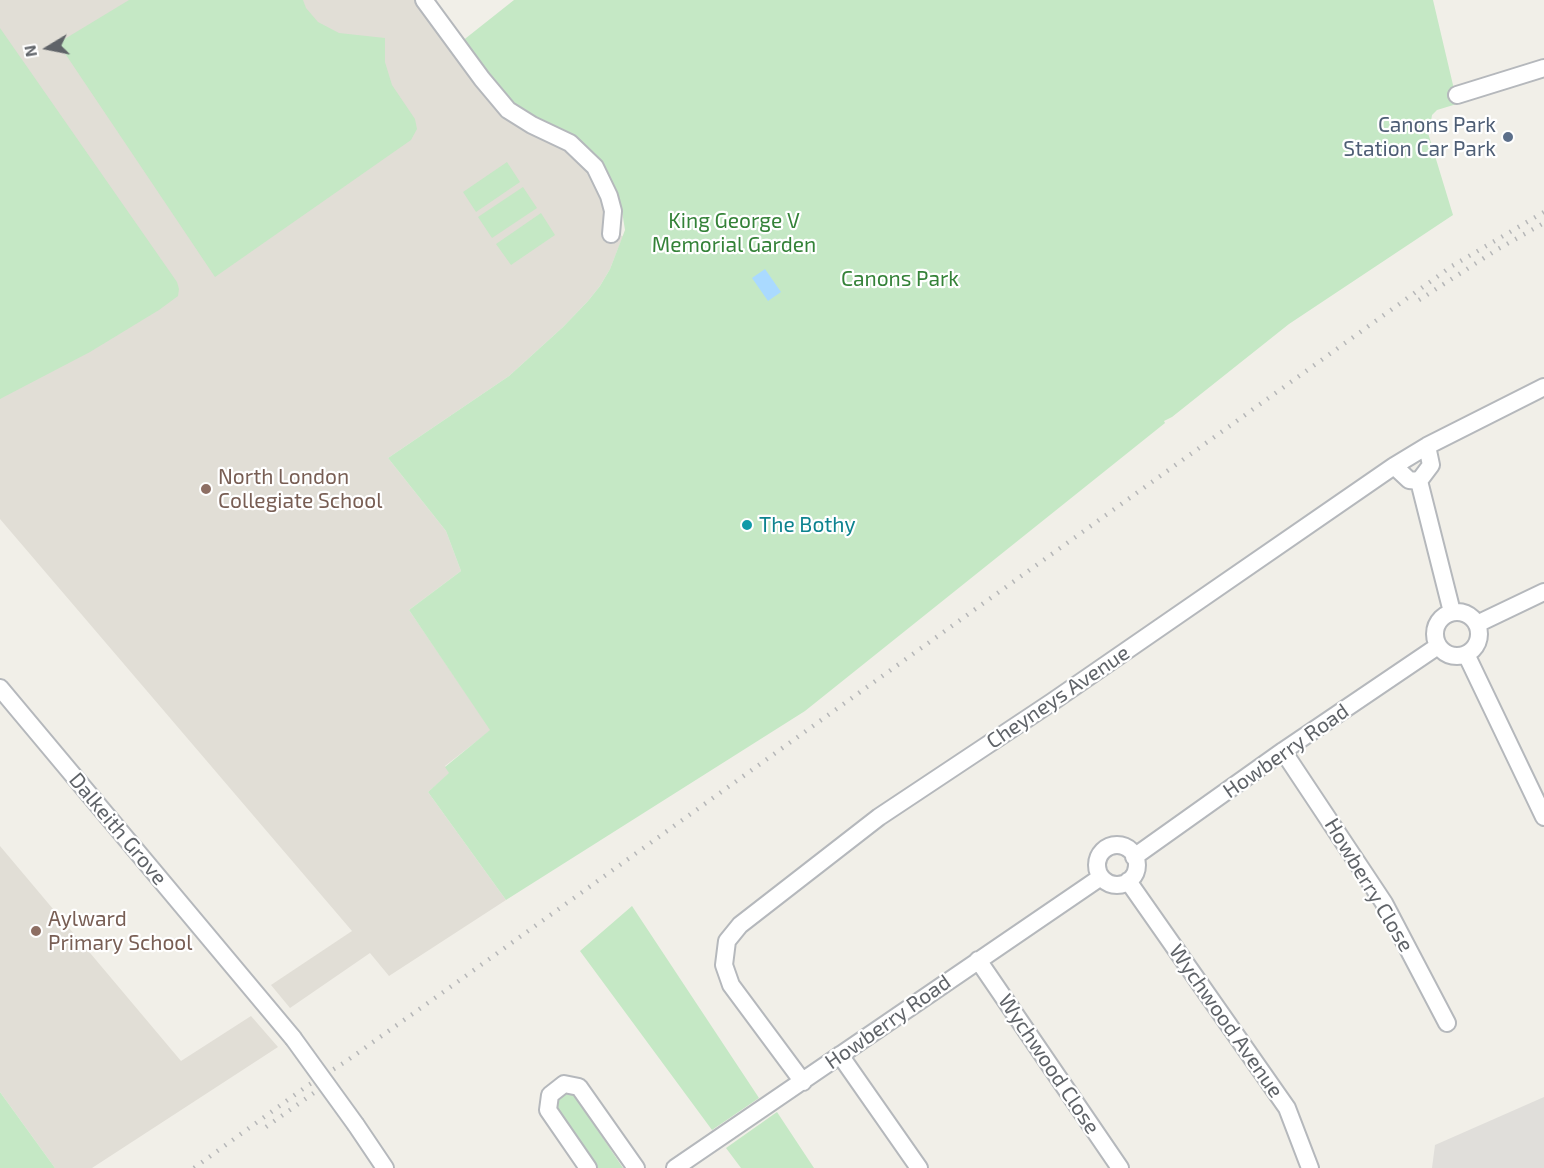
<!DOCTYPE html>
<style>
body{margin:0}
#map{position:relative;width:1544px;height:1168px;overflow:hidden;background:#f1efe8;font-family:"Exo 2",sans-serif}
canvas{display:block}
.north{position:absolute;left:18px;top:18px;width:60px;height:60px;-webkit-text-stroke:4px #fff;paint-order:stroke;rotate:260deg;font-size:16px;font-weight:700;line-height:24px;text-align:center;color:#5f6368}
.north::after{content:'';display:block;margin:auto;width:21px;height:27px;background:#5f6368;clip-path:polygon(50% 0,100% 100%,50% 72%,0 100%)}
</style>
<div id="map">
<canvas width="1544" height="1168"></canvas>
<div class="north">N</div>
</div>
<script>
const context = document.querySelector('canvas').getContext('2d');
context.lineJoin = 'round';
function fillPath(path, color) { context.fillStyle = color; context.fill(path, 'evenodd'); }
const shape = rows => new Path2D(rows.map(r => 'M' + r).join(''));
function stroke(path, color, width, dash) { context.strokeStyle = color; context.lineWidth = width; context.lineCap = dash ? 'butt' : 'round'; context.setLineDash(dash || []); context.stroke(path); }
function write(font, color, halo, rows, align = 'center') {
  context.font = font + ' "Exo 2",sans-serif'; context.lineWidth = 4.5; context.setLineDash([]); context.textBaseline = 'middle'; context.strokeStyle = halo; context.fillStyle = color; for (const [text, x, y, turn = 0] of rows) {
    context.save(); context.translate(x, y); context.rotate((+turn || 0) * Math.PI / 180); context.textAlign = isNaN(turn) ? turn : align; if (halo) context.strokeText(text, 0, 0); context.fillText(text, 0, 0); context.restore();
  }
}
const industrial = shape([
 [1544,1097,1544,1168,1432,1168,1435,1145]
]);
const education = shape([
 [0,0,417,0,561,148,572,154,588,172,603,202,607,233,623,236,610,269,600,286,588,301,563,327,509,376,388,458,446,531,461,571,409,610,491,730,445,766,450,773,428,792,506,900,389,976,370,953,290,1008,271,985,352,931,0,519],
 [0,846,181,1061,251,1016,278,1047,92,1168,55,1168,0,1092]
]);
const green = shape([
 [129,0,303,0,306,8,318,22,339,33,385,38,385,62,392,85,415,119,417,129,411,140,215,277,58,43],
 [514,0,1433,0,1453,85,1460,103,1437,110,1432,115,1431,121,1425,123,1453,215,1289,324,1172,417,1164,421,1165,423,805,711,506,900,428,792,449,773,445,767,490,730,409,610,461,571,446,531,388,458,509,376,563,327,588,301,600,286,610,269,625,230,621,205,615,197,611,185,522,113,461,42],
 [0,28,177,282,179,289,178,296,159,310,90,352,0,399],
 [507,162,520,182,476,212,463,192],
 [523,187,537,208,492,238,478,217],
 [541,213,555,235,511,265,496,244],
 [632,906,759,1098,712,1130,580,951],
 [571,1090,623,1168,596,1168,553,1104],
 [0,1092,55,1168,0,1168],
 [777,1112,814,1168,741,1168,726,1148]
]);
const water = shape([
 [765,269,781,292,768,301,752,278]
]);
const minor = shape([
 [424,0,482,79,508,110,532,125,570,143,595,167,609,196,613,211,611,234],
 [1457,95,1544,68],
 [1394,466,1409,480,1419,481,1431,465,1427,446],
 [1419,481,1452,612],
 '1435 634a22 22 0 1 1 44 0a22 22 0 1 1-44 0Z',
 [1477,624,1544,592],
 [1466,654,1544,817],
 [0,688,293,1038],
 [1283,751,1384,903,1447,1023],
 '1097 865a20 20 0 1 1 40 0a20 20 0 1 1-40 0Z',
 [1134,857,1283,751,1438,646],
 [1128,881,1287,1108,1310,1168],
 [978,960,1120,1168],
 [840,1055,919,1168],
 [803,1082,731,985,724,965,727,941,740,925,879,817,1052,702,1394,466,1427,446,1544,387],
 [356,1125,385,1168],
 [588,1168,548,1110,550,1095,564,1084,579,1087,636,1168],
 [675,1168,1101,877]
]);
const rail = shape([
 [1419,300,1498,249,1544,223],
 [266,1127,332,1080],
 [194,1168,307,1086,345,1062,442,993,1452,266,1544,212]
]);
const minorBridge = shape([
 [293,1038,356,1125]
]);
const markers = [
 [1508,137,6,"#5c6f8a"],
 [206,489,6,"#8d6e63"],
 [747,525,6,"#0f9aa8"],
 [36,931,6,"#8d6e63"]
];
const serviceNames = [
 ["Canons Park",1496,125],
 ["Station Car Park",1496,149]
];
const parkNames = [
 ["King George V",734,221],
 ["Memorial Garden",734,245],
 ["Canons Park",900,279]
];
const educationNames = [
 ["North London",218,477],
 ["Collegiate School",218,501],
 ["Aylward",48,919],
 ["Primary School",48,943]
];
const cultureNames = [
 ["The Bothy",759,525]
];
const streetNames = [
 ["Cheyneys Avenue",1058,697,-34],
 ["Howberry Road",1286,751,-35],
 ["Dalkeith Grove",118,829,50],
 ["Howberry Close",1369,885,59],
 ["Wychwood Avenue",1226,1021,55],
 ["Howberry Road",888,1022,-35],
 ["Wychwood Close",1049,1064,56]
];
fillPath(industrial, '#e0deda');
fillPath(education, '#e1ded6');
fillPath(green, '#c5e8c5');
fillPath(water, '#aadaff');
stroke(minor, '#b5b8bc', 20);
stroke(minor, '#fff', 16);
stroke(rail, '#b6b7b8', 4.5, [1.5, 8]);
stroke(minorBridge, '#b5b8bc', 20, []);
stroke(minorBridge, '#fff', 16);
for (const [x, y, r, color] of markers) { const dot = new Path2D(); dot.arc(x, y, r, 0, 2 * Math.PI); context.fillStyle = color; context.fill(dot); stroke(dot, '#fff', 2); }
write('21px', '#4e5e75', '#fff', serviceNames, 'right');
write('21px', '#348238', '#fff', parkNames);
write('21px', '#785e54', '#fff', educationNames, 'left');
write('21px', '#0d838f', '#fff', cultureNames, 'left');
write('21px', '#5f6368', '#fff', streetNames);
</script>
